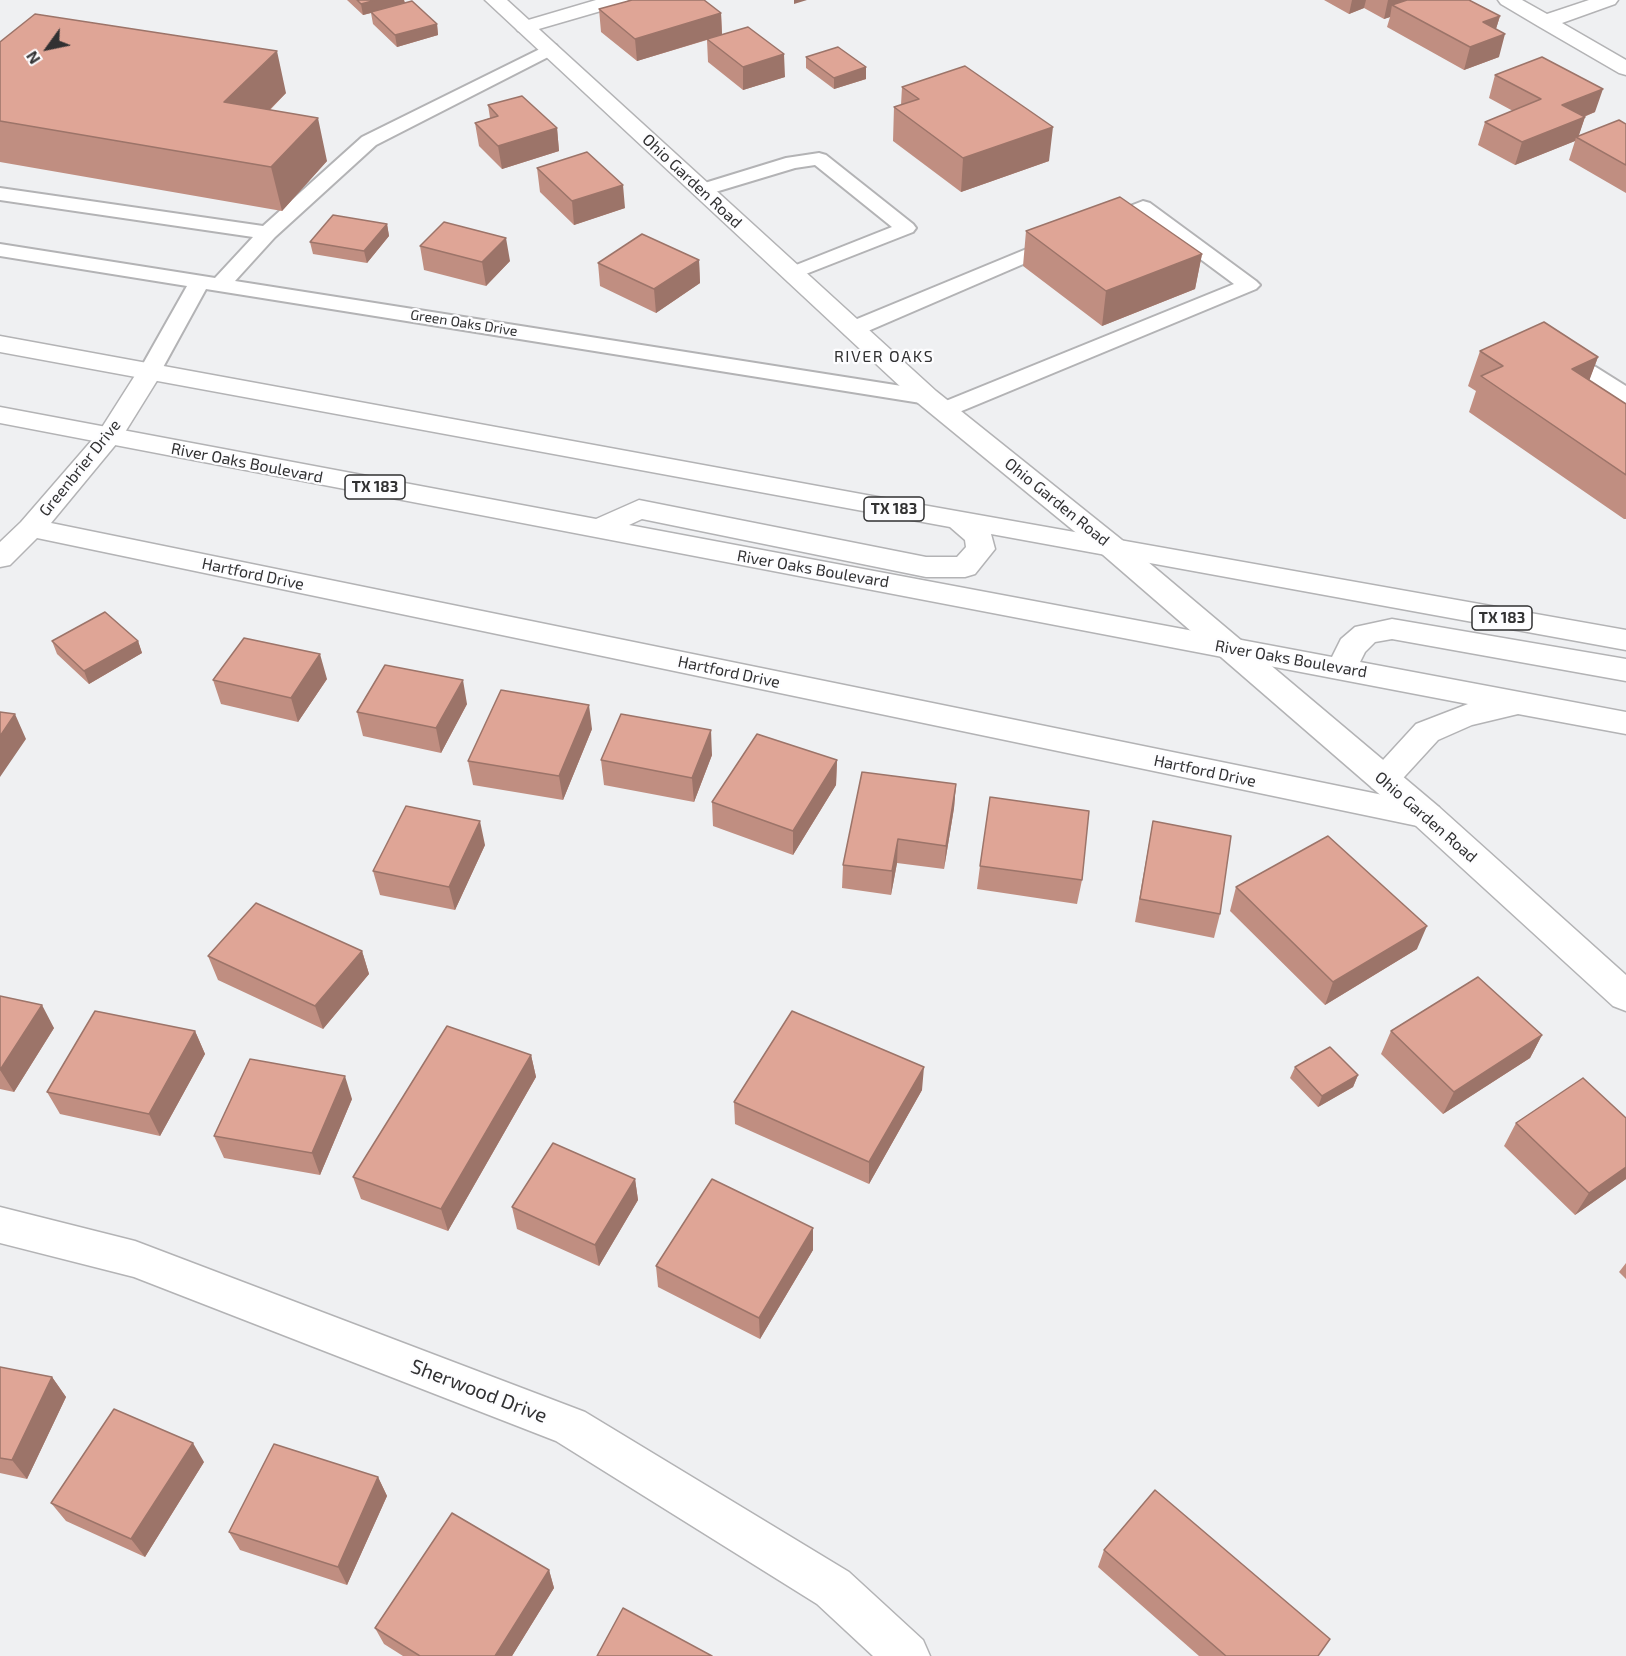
<!DOCTYPE html>
<style>
body{margin:0}
#map{position:relative;width:1626px;height:1656px;overflow:hidden;background:#eff0f2;font-family:"Exo 2",sans-serif}
canvas{display:block}
.north{position:absolute;left:18px;top:18px;width:60px;height:60px;-webkit-text-stroke:4px #fdfdff;paint-order:stroke;rotate:237deg;font-size:16px;font-weight:700;line-height:24px;text-align:center;color:#313132}
.north::after{content:'';display:block;margin:auto;width:21px;height:27px;background:#313132;clip-path:polygon(50% 0,100% 100%,50% 72%,0 100%)}
</style>
<div id="map">
<canvas width="1626" height="1656"></canvas>
<div class="north">N</div>
</div>
<script>
const context = document.querySelector('canvas').getContext('2d');
context.lineJoin = 'round';
const shape = rows => new Path2D(rows.map(r => 'M' + r).join(''));
function stroke(path, color, width, dash) { context.strokeStyle = color; context.lineWidth = width; context.lineCap = dash ? 'butt' : 'round'; context.setLineDash(dash || []); context.stroke(path); }
function fillPath(path, color) { context.fillStyle = color; context.fill(path, 'evenodd'); }
function write(font, color, halo, rows, align = 'center') {
  context.font = font + ' "Exo 2",sans-serif'; context.lineWidth = 4.5; context.setLineDash([]); context.textBaseline = 'middle'; context.strokeStyle = halo; context.fillStyle = color; for (const [text, x, y, turn = 0] of rows) {
    context.save(); context.translate(x, y); context.rotate((+turn || 0) * Math.PI / 180); context.textAlign = isNaN(turn) ? turn : align; if (halo) context.strokeText(text, 0, 0); context.fillText(text, 0, 0); context.restore();
  }
}
const service = shape([
 [550,44,556,45,559,49,556,53,376,145,275,237,235,281,927,390,935,392,938,397,935,402,927,404,206,289,161,371,158,376,150,378,142,376,139,371,187,286,0,256,0,244,215,278,253,237,0,200,0,188,263,226,362,137,550,44],
 [819,153,826,155,913,224,916,228,913,232,793,279,786,277,782,273,786,269,892,227,815,165,795,168,702,196,695,194,692,190,695,186,786,158,819,153],
 [1143,201,1150,203,1256,281,1260,285,1256,289,952,415,944,417,936,415,933,410,936,405,1234,284,1141,215,1101,230,1094,228,1091,224,1094,220,1143,201],
 [1058,236,1065,238,1068,242,1065,246,861,334,853,336,845,334,842,329,845,324,1058,236],
 [1559,347,1567,349,1626,386,1626,403,1618,401,1551,359,1548,354,1551,349,1559,347]
]);
const minor = shape([
 [596,0,628,0,625,4,525,33,518,31,515,27,518,23,596,0],
 [1498,0,1522,0,1547,14,1589,0,1618,0,1615,4,1562,23,1626,60,1626,75,1619,73,1538,26,1501,4,1498,0],
 [150,363,159,366,163,371,122,437,51,523,1427,804,1439,807,1443,816,1439,825,1427,828,37,538,10,565,0,567,0,542,21,522,99,432,141,366,150,363],
 [0,1207,135,1241,585,1412,849,1572,923,1640,930,1656,873,1656,817,1604,556,1441,134,1277,0,1243,0,1207]
]);
const tertiary = shape([
 [485,0,507,0,936,391,1122,540,1439,807,1626,975,1626,1011,1613,1006,1415,825,1102,554,918,403,485,0]
]);
const primary = shape([
 [0,336,872,496,1626,630,1626,650,991,534,995,549,975,574,965,577,926,577,642,519,629,525,1332,657,1341,639,1355,627,1392,619,1626,659,1626,681,1392,639,1375,642,1365,652,1360,662,1626,712,1626,734,1518,714,1472,725,1438,740,1394,788,1383,792,1372,788,1367,780,1372,772,1416,724,1468,704,0,423,0,407,596,519,639,500,926,557,957,557,966,547,965,540,950,527,0,352,0,336]
]);
const wall = shape([
 [347,0,404,0,405,3,437,24,438,35,397,47,373,24,371,13,363,15],
 [1324,0,1469,0,1500,16,1496,29,1499,57,1464,70,1387,27,1390,17,1384,19,1364,8,1349,14],
 [599,9,721,13,722,35,785,77,743,90,708,62,707,40,637,61,601,32],
 [0,42,286,93,270,110,327,161,282,211,0,162],
 [806,57,866,67,866,79,834,89,806,68],
 [1495,75,1595,112,1584,117,1585,117,1578,137,1626,124,1626,193,1569,160,1575,141,1515,165,1478,145,1485,122,1513,111,1489,98],
 [902,87,1049,161,961,192,893,141,894,107,901,105],
 [488,105,557,128,559,151,502,169,479,146,475,123,490,118],
 [537,168,625,208,574,225,540,192],
 [387,224,389,236,367,263,313,254,310,242],
 [1026,231,1202,254,1195,289,1102,326,1023,266],
 [420,246,510,261,486,286,424,270],
 [699,260,700,283,656,313,600,286,598,263],
 [1480,351,1598,357,1589,380,1626,404,1626,519,1624,519,1469,412,1476,391,1468,386],
 [52,641,138,641,142,653,89,684,57,654],
 [327,679,298,722,221,704,213,680],
 [467,704,441,753,363,736,357,712],
 [592,729,563,800,473,785,468,761],
 [712,755,694,802,604,785,601,760],
 [837,760,836,785,793,855,713,826,712,802],
 [956,784,954,808,944,869,897,863,891,895,842,888,843,865],
 [1153,821,1220,914,1214,938,1135,922],
 [485,845,455,910,380,895,373,871],
 [980,866,1082,880,1077,904,977,889],
 [1236,887,1417,949,1325,1005,1230,911],
 [362,951,369,974,323,1029,218,980,208,956],
 [0,996,54,1028,14,1092,0,1089],
 [195,1031,205,1054,160,1136,60,1114,47,1092],
 [1391,1031,1542,1035,1530,1058,1443,1114,1381,1054],
 [531,1055,536,1077,448,1231,361,1199,353,1177],
 [1295,1067,1358,1075,1353,1087,1318,1107,1290,1078],
 [922,1090,869,1184,735,1124,734,1102],
 [352,1099,320,1175,224,1158,214,1136],
 [1516,1123,1626,1179,1575,1215,1504,1146],
 [635,1179,638,1200,599,1266,517,1229,512,1207],
 [813,1250,760,1339,658,1287,656,1266],
 [1626,1263,1626,1279,1619,1272],
 [0,1367,52,1377,66,1397,27,1479,0,1473],
 [204,1462,145,1557,66,1521,51,1503],
 [378,1477,387,1496,347,1585,240,1550,229,1532],
 [1104,1550,1319,1656,1199,1656,1098,1567],
 [549,1570,554,1588,512,1656,403,1656,384,1644,375,1628]
]);
const shadedWall = shape([
 [376,0,404,0,405,4,363,15,361,4],
 [794,0,807,0,794,4],
 [1352,0,1366,0,1364,8,1349,14],
 [1388,0,1428,0,1392,5,1390,17,1384,19],
 [721,13,722,35,637,61,635,39],
 [1500,16,1493,38,1483,22],
 [437,24,438,35,397,47,395,35],
 [1505,34,1499,57,1464,70,1470,47],
 [277,51,286,93,234,145,224,102],
 [784,54,785,77,743,90,743,67],
 [866,67,866,79,834,89,834,78],
 [1603,89,1595,112,1555,128,1562,105],
 [1585,117,1578,138,1576,137,1575,141,1515,165,1522,142],
 [318,118,327,161,282,211,271,167],
 [1053,127,1049,161,961,192,963,158],
 [557,128,559,151,502,169,498,146],
 [623,185,625,208,574,225,572,201],
 [387,224,389,236,367,263,364,251],
 [506,238,510,261,486,286,482,262],
 [1202,254,1195,289,1102,326,1106,291],
 [699,260,700,283,656,313,654,289],
 [1598,357,1585,392,1572,369],
 [138,641,142,653,89,684,84,671],
 [320,654,327,679,298,722,291,698],
 [463,680,467,704,441,753,436,728],
 [589,705,592,729,563,800,559,776],
 [15,714,26,739,0,777,0,736],
 [711,730,712,755,694,802,692,778],
 [837,760,836,785,793,855,793,831],
 [956,784,954,808,944,869,946,846],
 [480,821,485,845,455,910,449,887],
 [898,839,897,863,891,895,892,871],
 [1427,926,1417,949,1325,1005,1333,982],
 [362,951,369,974,323,1029,315,1006],
 [42,1005,54,1028,14,1092,0,1070],
 [195,1031,205,1054,160,1136,149,1114],
 [1542,1035,1530,1058,1443,1114,1454,1092],
 [531,1055,536,1077,448,1231,441,1209],
 [924,1067,922,1090,869,1184,869,1162],
 [1358,1075,1353,1087,1318,1107,1322,1096],
 [345,1076,352,1099,320,1175,312,1153],
 [1626,1167,1626,1179,1575,1215,1589,1193],
 [635,1179,638,1200,599,1266,595,1245],
 [813,1228,813,1250,760,1339,759,1318],
 [52,1377,66,1397,27,1479,12,1460],
 [193,1443,204,1462,145,1557,131,1539],
 [378,1477,387,1496,347,1585,338,1567],
 [549,1570,554,1588,512,1656,495,1656]
]);
const building = shape([
 [357,0,376,0,361,4,357,0],
 [632,0,704,0,721,13,635,39,599,9,632,0],
 [1407,0,1469,0,1500,16,1483,22,1505,34,1470,47,1392,5,1407,0],
 [412,1,437,24,395,35,371,12,412,1],
 [35,14,277,51,224,102,318,118,271,167,0,121,0,42,35,14],
 [748,27,784,54,743,67,707,39,748,27],
 [838,47,866,67,834,78,806,57,838,47],
 [1542,57,1603,89,1562,105,1585,117,1522,142,1485,122,1541,99,1495,75,1542,57],
 [965,66,1053,127,963,158,894,107,919,99,902,87,965,66],
 [522,96,557,128,498,146,475,123,498,116,488,105,522,96],
 [1619,120,1626,124,1626,165,1576,137,1619,120],
 [587,152,623,185,572,201,537,168,587,152],
 [1120,197,1202,254,1106,291,1026,231,1120,197],
 [333,215,387,224,364,251,310,242,333,215],
 [444,222,506,238,482,262,420,246,444,222],
 [642,234,699,260,654,289,598,263,642,234],
 [1544,322,1598,357,1572,369,1626,404,1626,475,1481,376,1503,366,1480,351,1544,322],
 [105,612,138,641,84,671,52,641,105,612],
 [244,638,320,654,291,698,213,680,244,638],
 [385,665,463,680,436,728,357,712,385,665],
 [501,690,589,705,559,776,468,761,501,690],
 [0,712,15,714,0,736,0,712],
 [621,714,711,730,692,778,601,760,621,714],
 [757,734,837,760,793,831,712,802,757,734],
 [862,772,956,784,946,846,898,839,892,871,843,865,862,772],
 [990,797,1089,811,1082,880,980,866,990,797],
 [406,806,480,821,449,887,373,871,406,806],
 [1153,821,1231,836,1220,914,1140,899,1153,821],
 [1328,836,1427,926,1333,982,1236,887,1328,836],
 [256,903,362,951,315,1006,208,956,256,903],
 [1478,977,1542,1035,1454,1092,1391,1031,1478,977],
 [0,996,42,1005,0,1070,0,996],
 [95,1011,195,1031,149,1114,47,1092,95,1011],
 [792,1011,924,1067,869,1162,734,1102,792,1011],
 [447,1026,531,1055,441,1209,353,1177,447,1026],
 [1330,1047,1358,1075,1322,1096,1295,1067,1330,1047],
 [250,1059,345,1076,312,1153,214,1136,250,1059],
 [1583,1078,1626,1118,1626,1167,1589,1193,1516,1123,1583,1078],
 [553,1143,635,1179,595,1245,512,1207,553,1143],
 [712,1179,813,1228,759,1318,656,1266,712,1179],
 [0,1367,52,1377,12,1460,0,1458,0,1367],
 [114,1409,193,1443,131,1539,51,1503,114,1409],
 [274,1444,378,1477,338,1567,229,1532,274,1444],
 [1155,1490,1330,1639,1318,1656,1226,1656,1104,1550,1155,1490],
 [452,1513,549,1570,495,1656,420,1656,375,1628,452,1513],
 [623,1608,712,1656,597,1656,623,1608]
]);
const farStreetnames = [
 ["Green Oaks Drive",464,323,9]
];
const shields = [
 [375,487,60],
 [894,509,60],
 [1502,618,60]
];
const shieldNames = [
 ["TX 183",375,487],
 ["TX 183",894,509],
 ["TX 183",1502,618]
];
const streetNames = [
 ["Ohio Garden Road",692,181,43],
 ["River Oaks Boulevard",247,463,11],
 ["Greenbrier Drive",80,468,-51],
 ["Ohio Garden Road",1057,502,39],
 ["River Oaks Boulevard",813,569,10],
 ["Hartford Drive",253,574,12],
 ["River Oaks Boulevard",1291,659,10],
 ["Hartford Drive",729,672,12],
 ["Hartford Drive",1205,771,12],
 ["Ohio Garden Road",1426,817,41]
];
const farQuarternames = [
 ["RIVER OAKS",884,357]
];
const nearStreetnames = [
 ["Sherwood Drive",479,1391,21]
];
stroke(service, '#b3b3b5', 4);
stroke(minor, '#b3b3b5', 3);
stroke(tertiary, '#b3b3b5', 3);
stroke(primary, '#b3b3b5', 3);
fillPath(service, '#fff');
fillPath(minor, '#fff');
fillPath(tertiary, '#fff');
fillPath(primary, '#fff');
fillPath(wall, '#c08e81');
fillPath(shadedWall, '#9c7469');
fillPath(building, '#dfa596');
stroke(building, '#9c7469', 1.5);
write('14px', '#313132', '#fdfdff', farStreetnames);
for (const [x, y, w] of shields) { const box = new Path2D(); box.roundRect(x - w / 2, y - 12, w, 24, 4.5); context.fillStyle = '#fdfdff'; context.fill(box); stroke(box, '#313132', 1.5); }
write('bold 15px', '#313132', null, shieldNames);
write('16px', '#313132', '#fdfdff', streetNames);
context.letterSpacing = '1.5px';
write('16px', '#313132', '#fdfdff', farQuarternames);
context.letterSpacing = '0px';
write('20px', '#313132', '#fdfdff', nearStreetnames);
</script>
